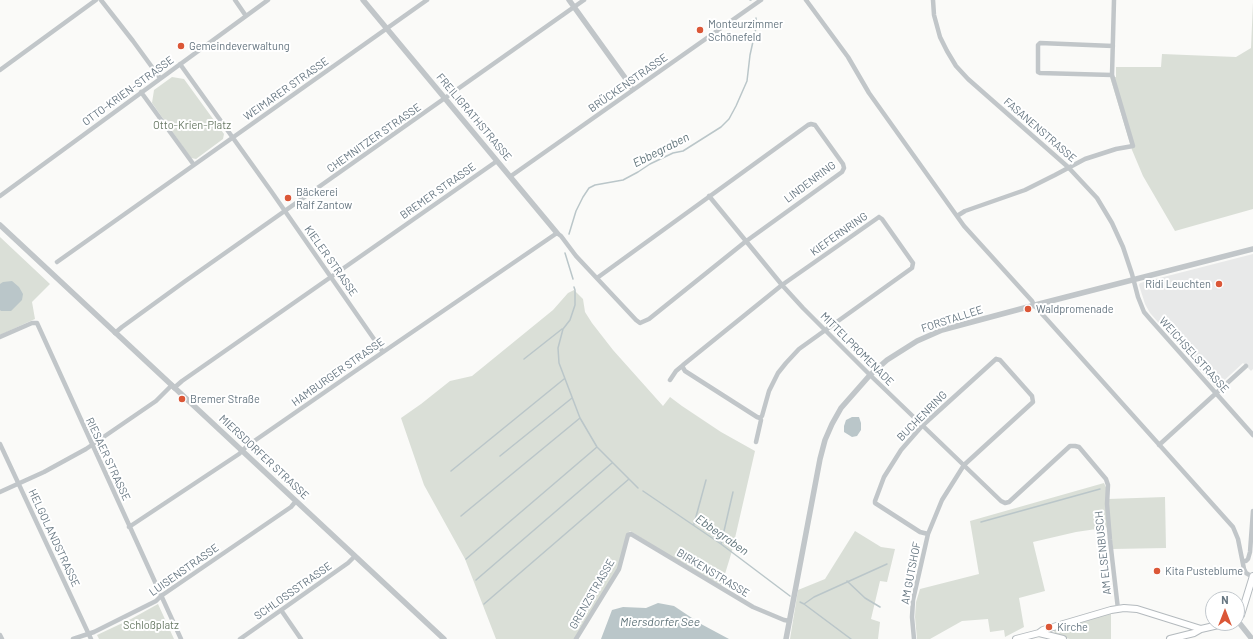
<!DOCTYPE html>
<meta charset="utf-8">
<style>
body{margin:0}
#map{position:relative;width:1253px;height:639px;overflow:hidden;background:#fafaf8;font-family:Barlow,sans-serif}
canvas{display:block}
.north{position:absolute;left:1205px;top:591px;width:40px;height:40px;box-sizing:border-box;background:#fff;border:1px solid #c2c8cd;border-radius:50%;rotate:0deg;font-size:11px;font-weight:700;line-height:16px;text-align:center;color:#667681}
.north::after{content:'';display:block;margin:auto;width:14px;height:18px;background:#db5737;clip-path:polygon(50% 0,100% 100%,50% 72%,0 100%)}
</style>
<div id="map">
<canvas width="1253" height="639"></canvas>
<div class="north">N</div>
</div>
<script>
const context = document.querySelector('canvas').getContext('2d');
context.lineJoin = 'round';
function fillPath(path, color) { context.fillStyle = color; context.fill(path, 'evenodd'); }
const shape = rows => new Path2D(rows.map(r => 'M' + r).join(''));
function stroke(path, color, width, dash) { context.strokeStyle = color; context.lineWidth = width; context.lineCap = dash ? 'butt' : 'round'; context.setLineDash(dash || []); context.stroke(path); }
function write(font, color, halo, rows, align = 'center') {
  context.font = font + ' Barlow,sans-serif'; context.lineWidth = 4; context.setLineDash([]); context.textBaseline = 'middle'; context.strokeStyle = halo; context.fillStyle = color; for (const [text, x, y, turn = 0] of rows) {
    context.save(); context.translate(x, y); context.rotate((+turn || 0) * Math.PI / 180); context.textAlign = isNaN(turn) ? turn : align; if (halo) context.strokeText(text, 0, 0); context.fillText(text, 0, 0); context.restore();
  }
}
const built = shape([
 [1253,254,1253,369,1251,371,1243,363,1216,388,1150,313,1145,304,1139,285,1140,283]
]);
const green = shape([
 [1253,2,1253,209,1175,231,1143,176,1132,150,1110,77,1116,77,1116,67,1161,67,1162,54,1236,57,1251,48],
 [172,77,184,79,224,134,223,139,196,159,191,158,152,103,154,90],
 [0,237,50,284,32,302,35,319,0,335],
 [574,290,583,299,585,312,592,323,613,350,663,406,670,397,682,406,721,432,755,451,732,551,721,587,630,531,627,535,618,568,575,639,496,639,465,559,424,485,401,418,421,404,450,381,472,376,553,310,568,293],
 [1104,483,1108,492,1108,499,1165,497,1166,548,1113,549,1110,527,1076,532,1033,542,1045,591,1019,598,1024,627,1005,637,1004,630,990,632,988,619,962,621,930,639,917,639,915,617,916,602,920,589,979,574,970,521],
 [855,531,881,547,895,549,887,582,880,581,871,619,880,622,878,639,790,639,798,590,825,579],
 [158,604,174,639,99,639,97,635,131,619],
 [1111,612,1111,639,1070,639,1060,637,1056,635,1054,631,1057,628]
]);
const water = shape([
 [12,281,19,287,23,294,22,300,11,311,1,311,0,310,0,284,3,282],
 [852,417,859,417,861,423,861,430,857,436,852,437,844,432,844,426,846,420],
 [658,603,674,606,701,624,729,639,601,639,612,610,623,607,646,608]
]);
const stream = shape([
 [750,0,751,0],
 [569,234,576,211,583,197,589,188,595,185,623,180,638,172,650,164,673,153,683,151,721,127,729,119,736,106,747,81,750,55,756,28,756,18],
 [565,253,573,279],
 [574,287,575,290,575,305,570,320,563,329,558,348,559,363,580,418,597,447,638,488],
 [524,359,562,329],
 [500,456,572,398],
 [451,471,564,379],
 [643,491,721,544,790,596],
 [461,516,580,418],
 [981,522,1100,489],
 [694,524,706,480],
 [721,544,733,492],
 [466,559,597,447],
 [476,580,612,463],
 [847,581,865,598,880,607],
 [800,602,804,604,851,639],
 [484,604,629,479],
 [804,604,814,597,887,564]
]);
const minor = shape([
 [101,0,133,41,160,78],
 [235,0,246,16],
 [806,0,848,57,869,93,964,226,1032,301,1034,305,1233,527,1238,539,1244,569,1246,573,1253,577],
 [933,0,934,15,940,37,947,51,956,66,968,79,1068,167,1097,198,1112,223,1123,247,1132,274,1138,297,1144,312,1150,319,1253,435],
 [180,64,271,191,383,352],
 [0,70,96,0],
 [1112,75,1040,73,1038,72,1038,45,1040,43,1113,46],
 [626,79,633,90],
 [141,92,194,165],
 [511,176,761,0],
 [0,196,268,0],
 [709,196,782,285,803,308,870,375,1001,501,1005,503,1009,502,1070,446,1075,446,1079,447,1106,479,1108,485,1107,504,1110,540,1118,609],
 [957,216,965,211,1025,190,1055,175,1085,159,1116,149,1133,146,1112,75,1114,0],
 [879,217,882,219,913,263,912,268,799,349,786,363,778,373,769,391,762,416,760,418,757,417,685,371,682,366,683,365,782,285,879,217],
 [57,262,427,0],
 [115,333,122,327,184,282,584,0],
 [0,337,32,323,37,323,181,639],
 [996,359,1000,360,1032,396,1033,402,964,465,942,500,928,534,920,532,875,503,875,501,884,477,901,450,922,426,996,359],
 [670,380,676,371,682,366],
 [174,388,182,381,497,161],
 [756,442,761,420,760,418],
 [0,444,91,639],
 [1159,445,1246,366],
 [0,492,44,472,86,449,156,401,172,385],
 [129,527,239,454,247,446,351,374,557,233,561,236,576,256,636,320,640,323,649,319,745,242,842,172,844,168,843,164,815,125,811,124,808,125,597,278],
 [1243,561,1246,561,1248,559,1250,552,1253,511],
 [281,610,301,639],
 [0,635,2,639],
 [73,639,94,632,156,601,161,596,291,507,296,501],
 [240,639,348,563,355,556],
 [576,639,619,569,628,535,631,534,753,607,784,620,790,621],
 [914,639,912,617,913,600,928,534]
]);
const tertiary = shape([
 [363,0,557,233],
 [569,0,626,79],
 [0,225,444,639],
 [1237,620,1252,639],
 [786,639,820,459,825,440,832,424,841,408,870,375,887,360,917,341,942,330,1039,304,1253,249]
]);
const secondary = shape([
 [1237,619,1241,615,1253,576],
 [1039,633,1063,639],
 [1016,639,1039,633,1043,630,1111,610,1124,608,1137,609,1201,629],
 [1170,639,1194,633,1201,629,1227,623]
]);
const markers = [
 [700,30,4,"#db5737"],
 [181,46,4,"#db5737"],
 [288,198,4,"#db5737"],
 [1219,284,4,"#db5737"],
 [1028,309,4,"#db5737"],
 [182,399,4,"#db5737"],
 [1157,571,4,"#db5737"],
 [1049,627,4,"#db5737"]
];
const poiNames = [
 ["Monteurzimmer",708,24],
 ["Schönefeld",708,37],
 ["Gemeindeverwaltung",189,46],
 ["Bäckerei",296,192],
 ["Ralf Zantow",296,205],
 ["Ridi Leuchten",1211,284,"right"],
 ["Waldpromenade",1036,309],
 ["Bremer Straße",190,399],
 ["Kita Pusteblume",1165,571],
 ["Kirche",1057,627]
];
const streetNames = [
 ["BRÜCKENSTRASSE",628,83,-35],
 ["WEIMARER STRASSE",286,89,-35],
 ["OTTO-KRIEN-STRASSE",128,91,-36],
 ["FREILIGRATHSTRASSE",474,117,50],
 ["FASANENSTRASSE",1040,130,41],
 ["CHEMNITZER STRASSE",374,138,-35],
 ["LINDENRING",810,182,-37],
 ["BREMER STRASSE",438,191,-35],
 ["KIEFERNRING",839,234,-35],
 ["KIELER STRASSE",331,261,55],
 ["FORSTALLEE",952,319,-18],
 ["MITTELPROMENADE",857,349,45],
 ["WEICHSELSTRASSE",1194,355,48],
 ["HAMBURGER STRASSE",338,372,-35],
 ["BUCHENRING",922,416,-45],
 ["MIERSDORFER STRASSE",264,457,43],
 ["RIESAER STRASSE",108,459,65],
 ["HELGOLANDSTRASSE",54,538,65],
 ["AM ELSENBUSCH",1103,553,-96],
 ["LUISENSTRASSE",184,570,-35],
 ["BIRKENSTRASSE",713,573,31],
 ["AM GUTSHOF",911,573,-79],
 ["SCHLOSSSTRASSE",293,591,-35],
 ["GRENZSTRASSE",592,594,-60]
];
const parkNames = [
 ["Otto-Krien-Platz",192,125],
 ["Schloßplatz",151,625]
];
const waterNames = [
 ["Ebbegraben",661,150,-27],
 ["Ebbegraben",722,535,35],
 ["Miersdorfer See",660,622]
];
fillPath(built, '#e8e9e9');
fillPath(green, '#dadfd7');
fillPath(water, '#bac6c9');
stroke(stream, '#bac6c9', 1.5);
stroke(secondary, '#b4babe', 8);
stroke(minor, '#c1c6c9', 4.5);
stroke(tertiary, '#c1c6c9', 5.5);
stroke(secondary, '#fff', 6);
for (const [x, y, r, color] of markers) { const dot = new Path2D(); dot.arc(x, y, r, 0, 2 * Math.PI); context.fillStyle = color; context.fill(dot); stroke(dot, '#fff', 1.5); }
write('11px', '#667681', '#fff', poiNames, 'left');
write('11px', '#667681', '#fff', streetNames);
write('11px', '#697a65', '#fff', parkNames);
write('italic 12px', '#61757b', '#fff', waterNames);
</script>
